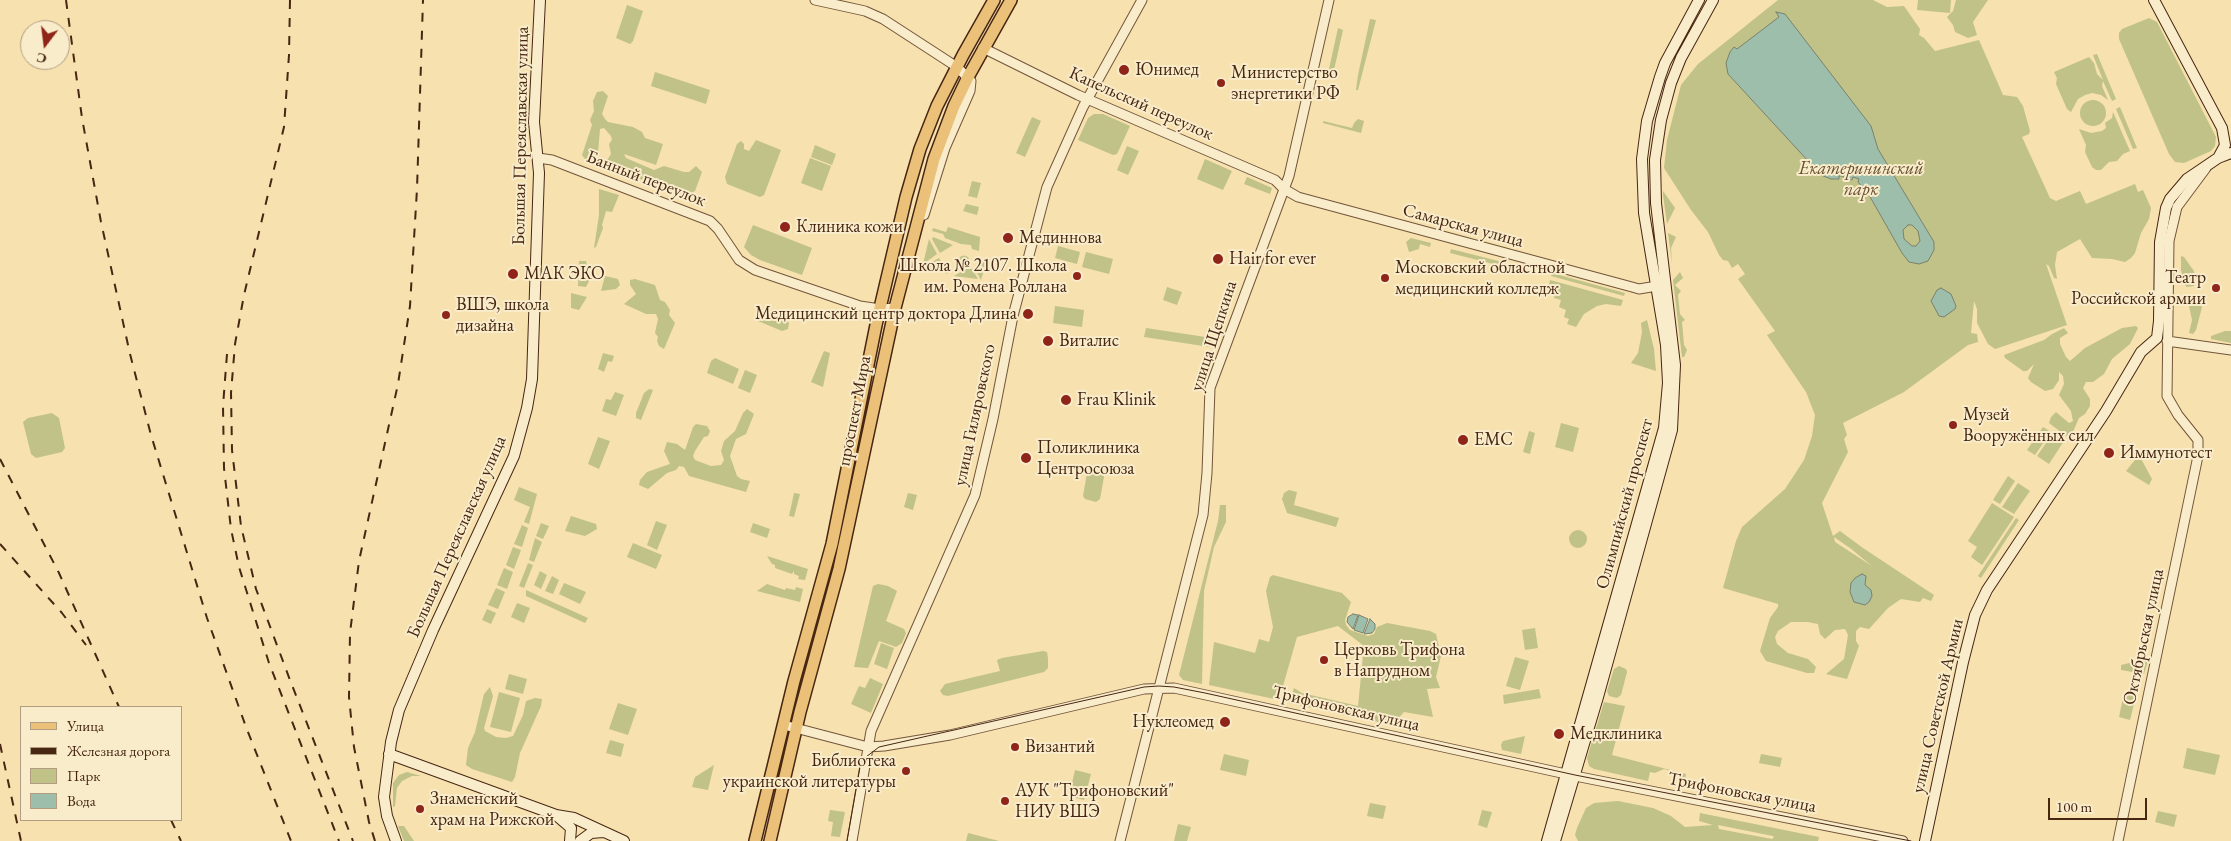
<!DOCTYPE html>
<meta charset="utf-8">
<style>
body{margin:0}
#map{position:relative;width:2231px;height:841px;overflow:hidden;background:#f6e1af;font-family:"EB Garamond",serif}
canvas{display:block}
.legend{position:absolute;left:20px;top:706px;width:162px;height:115px;box-sizing:border-box;background:#f9eccb;border:1px solid #b29d81;margin:0;padding:6px 9px;list-style:none;font-size:15px;color:#472612}
.legend li{display:flex;align-items:center;gap:10px;height:25px}
.legend b{width:25px;border:1px solid #b29d81}
.north{position:absolute;left:20px;top:20px;width:50px;height:50px;box-sizing:border-box;background:#f9eccb;border:1px solid #b29d81;border-radius:50%;rotate:195deg;font-size:14px;font-weight:700;line-height:20px;text-align:center;color:#472612}
.north::after{content:'';display:block;margin:auto;width:18px;height:22px;background:#8f2418;clip-path:polygon(50% 0,100% 100%,50% 72%,0 100%)}
.scale{position:absolute;left:2048px;top:798px;width:99px;height:22px;box-sizing:border-box;border:2px solid #472612;border-top:0;padding-left:6px;font-size:15px;line-height:18px;white-space:nowrap;color:#472612;-webkit-text-stroke:4px #f9eccb;paint-order:stroke}
</style>
<div id="map">
<canvas width="2231" height="841"></canvas>
<ul class="legend">
<li><b style="height:6px;background:#ebc078"></b>Улица</li>
<li><b style="height:6px;background:#472612"></b>Железная дорога</li>
<li><b style="height:14px;background:#c0c288"></b>Парк</li>
<li><b style="height:14px;background:#9dbeaa"></b>Вода</li>
</ul>
<div class="north">С</div>
<div class="scale">100 m</div>
</div>
<script>
const context = document.querySelector('canvas').getContext('2d');
context.lineJoin = 'round';
function fillPath(path, color) { context.fillStyle = color; context.fill(path, 'evenodd'); }
const shape = rows => new Path2D(rows.map(r => 'M' + r).join(''));
function stroke(path, color, width, dash) { context.strokeStyle = color; context.lineWidth = width; context.lineCap = dash ? 'butt' : 'round'; context.setLineDash(dash || []); context.stroke(path); }
function write(font, color, halo, rows, align = 'center') {
  context.font = font + ' "EB Garamond",serif'; context.lineWidth = 4; context.setLineDash([]); context.textBaseline = 'middle'; context.strokeStyle = halo; context.fillStyle = color; for (const [text, x, y, turn = 0] of rows) {
    context.save(); context.translate(x, y); context.rotate((+turn || 0) * Math.PI / 180); context.textAlign = isNaN(turn) ? turn : align; if (halo) context.strokeText(text, 0, 0); context.fillText(text, 0, 0); context.restore();
  }
}
const green = shape([
 [1778,0,1873,0,1887,7,1904,6,1920,29,1919,35,1924,38,1935,51,1979,40,2003,95,2017,97,2023,106,2030,131,2029,134,2022,137,2050,198,2056,201,2080,191,2086,204,2135,184,2138,192,2143,190,2151,208,2149,219,2141,233,2135,253,2131,258,2125,262,2112,259,2092,258,2080,239,2057,252,2055,265,2057,279,2054,278,2049,266,2046,264,2067,325,1995,349,1988,344,1977,323,1977,309,1974,301,1971,333,1977,334,1978,342,1968,345,1904,392,1843,423,1847,435,1844,439,1848,452,1822,503,1833,536,1840,531,1863,548,1934,595,1931,601,1923,598,1920,602,1901,599,1888,608,1869,629,1860,627,1856,631,1856,641,1859,646,1847,679,1826,674,1844,659,1848,635,1845,629,1835,630,1825,639,1820,634,1818,624,1808,622,1791,622,1778,631,1775,637,1777,644,1788,653,1808,659,1816,667,1814,673,1807,673,1766,661,1760,651,1770,618,1778,607,1778,604,1723,588,1736,541,1742,527,1785,489,1804,460,1812,436,1815,415,1806,392,1767,335,1775,331,1738,279,1745,274,1738,264,1732,268,1728,261,1723,260,1719,255,1708,232,1691,210,1664,168,1667,140,1681,85,1698,64],
 [1834,537,1850,548,1872,566,1835,542],
 [1918,0,1951,0,1950,13,1917,10],
 [1956,0,1988,0,1973,22,1977,35,1968,38,1955,32,1953,25,1947,17,1953,11],
 [627,5,643,11,633,41,630,44,616,38],
 [2149,18,2157,22,2216,137,2215,146,2211,151,2184,163,2175,162,2169,154,2119,39,2119,33,2122,29],
 [1370,19,1376,20,1358,90,1356,90,1358,75],
 [1338,28,1343,30,1334,70,1329,69],
 [2097,54,2116,99,2112,101,2103,81,2102,86,2108,100,2101,95,2092,93,2085,95,2078,99,2071,112,2067,109,2056,84,2057,78,2054,72,2089,57,2094,63,2097,74,2103,80,2093,55],
 [655,72,710,90,706,104,651,86],
 [603,91,608,96,602,114,605,119,608,122,633,127,642,132,645,138,663,144,656,165,624,154,626,158,654,170,664,166,684,172,689,172,696,166,702,172,695,191,686,195,676,193,607,166,606,162,611,154,609,144,612,140,611,136,604,128,600,129,598,153,591,160,585,159,582,155,592,125,590,120,594,111,593,101,597,92],
 '2080 113a13 13 0 1 1 26 0a13 13 0 1 1-26 0Z',
 [2120,107,2137,148,2133,149,2116,109],
 [2113,112,2130,151,2123,154,2117,161,2109,162,2101,170,2096,170,2092,167,2085,152,2086,145,2079,129,2091,133,2102,131,2106,128,2105,123,2112,118],
 [1094,114,1103,114,1130,126,1117,154,1113,155,1078,140,1088,118],
 [1032,117,1041,121,1025,157,1016,153],
 [1358,119,1364,121,1361,133,1323,123,1323,121,1352,128,1354,123],
 [756,140,781,150,764,195,760,197,727,184,725,177,737,144,741,141,744,144,744,149,749,151],
 [815,145,836,154,832,165,811,157],
 [1127,146,1139,151,1128,175,1117,170],
 [810,158,831,166,822,191,801,183],
 [1205,159,1232,171,1223,190,1197,179],
 [1247,177,1272,188,1270,194,1244,184],
 [972,181,981,183,977,198,968,196],
 [599,189,619,195,612,212,606,211,602,225,603,228,596,247,594,248,599,215],
 [1663,191,1675,208,1667,224,1663,195],
 [966,204,979,207,977,215,963,211],
 [753,225,812,248,802,275,760,260,751,255,744,247],
 [948,227,980,237,979,251,972,249,971,245,961,244,945,238,943,234,932,231,933,228,946,232],
 [1668,233,1676,237,1671,248,1672,264],
 [933,237,953,245,940,253,932,239],
 [1411,238,1431,243,1430,247,1420,244,1419,249,1409,252,1406,242],
 [929,239,937,254,923,264],
 [1058,246,1080,252,1077,264,1055,258],
 [1451,249,1506,263,1505,267,1450,253],
 [1086,252,1113,259,1109,274,1082,267],
 '958.5 261a5.5 5.5 0 1 1 11 0a5.5 5.5 0 1 1-11 0Z',
 [2181,256,2184,257,2194,271,2196,284,2193,286,2187,287,2184,284,2181,270],
 [939,258,948,274,925,266],
 [985,259,987,260,981,280,975,269,978,268,979,263],
 [579,261,586,261,590,279,586,287,578,286],
 [968,268,972,269,978,279,954,276],
 [1680,272,1683,278,1675,285,1681,291,1678,295,1680,314,1685,320,1682,322,1684,345,1687,350,1684,357,1682,357,1673,280],
 [1552,273,1625,293,1624,296,1551,276],
 [605,276,618,279,620,285,616,289,601,291],
 [635,279,655,285,660,300,665,302,670,310,669,315,675,323,664,349,659,346,657,341,658,337,655,333,658,319,656,314,646,314,624,304,636,294,630,285,630,280],
 [1550,280,1623,300,1621,306,1606,304,1597,306,1584,314,1576,327,1567,324,1569,319,1564,317,1566,310,1559,307,1561,300,1554,298,1556,291,1548,289],
 [1167,287,1182,292,1177,305,1163,300],
 [571,293,587,297,579,310,571,308],
 [2198,302,2202,307,2196,330,2193,334,2189,333,2192,320,2189,306],
 [1055,306,1084,310,1082,327,1053,323],
 [761,312,787,321,789,323,788,329,782,331,758,321,757,316],
 [1647,320,1654,349,1656,371,1631,363,1638,353,1642,332,1641,323],
 [2136,326,2138,328,2130,344,2112,359,2104,374,2093,382,2086,382,2083,388,2090,399,2090,406,2085,414,2079,418,2072,434,2066,436,2049,423,2051,417,2056,412,2069,423,2073,421,2071,411,2059,395,2064,384,2063,376,2059,372,2059,380,2053,389,2045,391,2031,382,2028,378,2034,364,2027,371,2023,371,2005,358,2004,355,2044,340,2052,334,2064,328,2068,333,2060,338,2060,344,2066,357,2070,361,2085,348,2122,328],
 [1146,328,1212,338,1210,347,1144,337],
 [2225,331,2231,331,2231,343,2211,339,2211,336],
 [824,351,830,353,823,387,811,382],
 [603,353,614,356,612,362,608,361,604,372,598,369],
 [715,358,739,369,733,384,707,373,711,361],
 [745,370,757,375,750,393,738,388],
 [649,389,653,390,641,420,636,418,636,413,644,393],
 [615,392,624,395,616,416,602,411,606,399,611,400],
 [747,409,754,414,746,434,736,439,730,456,737,476,741,479,750,481,746,492,689,476,684,467,679,466,676,470,667,473,648,489,639,485,640,480,647,472,670,464,664,451,667,442,677,444,685,450,693,427,696,424,707,426,710,431,708,436,704,437,695,451,693,456,695,460,711,466,721,465,724,460,721,451,724,441,735,431,743,413],
 [52,413,59,418,65,448,62,452,36,458,31,454,23,422,28,418],
 [1561,423,1579,428,1573,452,1555,447],
 [2043,427,2051,432,2035,455,2027,450],
 [1529,431,1535,433,1530,454,1523,452],
 [2053,433,2064,441,2049,464,2037,456],
 [598,437,610,441,599,469,588,464],
 [2139,455,2152,479,2149,485,2126,471],
 [1092,470,1102,472,1104,477,1100,499,1096,502,1085,499,1083,496,1087,473],
 [2008,476,2015,481,2000,504,1993,500],
 [2018,483,2030,491,2014,514,2002,507],
 [519,487,537,494,529,524,524,522,530,507,514,500],
 [1289,490,1297,492,1294,505,1339,518,1336,527,1287,513,1282,499,1284,493],
 [794,493,800,494,794,517,789,516],
 [908,493,917,495,913,510,904,507],
 [1992,503,2014,517,1982,565,1971,557,1977,547,1968,541],
 [1220,505,1226,505,1226,522,1214,547,1204,591,1202,684,1183,680,1179,675,1218,521],
 [571,516,596,524,597,529,585,536,565,531],
 [2016,518,2019,520,1981,578,1978,576],
 [656,521,667,525,657,550,647,545],
 [541,523,549,526,543,539,536,536],
 [753,523,770,529,767,538,750,532],
 [522,525,528,528,522,547,514,544],
 '1569 539a9 9 0 1 1 18 0a9 9 0 1 1-18 0Z',
 [535,538,542,542,534,562,529,560],
 [633,543,662,555,656,569,627,557],
 [513,547,521,550,514,569,506,565],
 [767,556,808,569,805,580,798,579,799,576,794,574,794,571,792,574,775,568,775,565,772,564],
 [528,563,533,565,524,588,519,586],
 [504,568,513,572,507,589,497,585],
 [540,571,547,575,541,589,534,585],
 [1273,575,1342,593,1351,602,1345,620,1346,625,1350,630,1368,636,1374,634,1377,627,1387,623,1430,631,1436,634,1441,656,1436,677,1440,688,1427,689,1433,717,1404,712,1392,725,1289,703,1294,688,1302,693,1358,706,1364,646,1338,626,1297,637,1279,700,1209,685,1214,642,1255,653,1259,639,1269,642,1273,627,1266,591,1270,577],
 [552,576,559,580,553,594,545,591],
 [564,583,586,592,580,604,559,594],
 [767,584,785,590,786,588,795,590,796,587,803,589,800,602,757,591],
 [878,584,888,586,897,591,886,621,904,629,906,633,902,643,896,647,879,641,868,668,854,667,873,586],
 [496,588,505,592,498,609,488,605],
 [526,590,588,618,585,623,526,596],
 [517,603,530,608,524,623,511,617],
 [487,609,496,613,491,624,482,620],
 [1535,628,1538,648,1525,650,1522,630],
 [881,643,894,648,887,669,874,664],
 [1043,651,1047,652,1048,658,1048,668,1044,672,948,696,943,695,940,691,945,684,1000,671,997,660,1002,658],
 [1515,657,1529,661,1520,690,1506,686],
 [2149,658,2144,674,2121,670,2121,665],
 [1619,666,1626,669,1627,672,1621,695,1617,698,1609,696,1607,691,1614,669],
 [509,674,527,679,523,694,505,689],
 [870,678,883,684,871,713,851,704,859,686,865,688],
 [490,687,493,696,484,728,485,731,496,737,506,738,513,736,523,715,526,701,535,698,542,699,541,706,520,753,515,777,512,782,472,769,466,765,468,748,475,732,484,694],
 [1539,689,1541,698,1504,704,1503,695],
 [499,692,520,698,511,732,490,727],
 [2124,693,2136,696,2130,720,2119,717],
 [1604,702,1625,706,1612,755,1686,774,1685,780,1675,772,1664,769,1655,773,1650,772,1648,781,1594,769,1589,766,1587,758],
 [618,703,637,709,628,735,609,729],
 [1525,736,1521,754,1502,750,1501,745,1503,741],
 [610,740,624,744,621,757,606,753],
 [2187,748,2220,755,2215,775,2183,768],
 [1224,754,1249,760,1246,776,1220,770],
 [1761,754,1782,758,1780,767,1759,763],
 [714,765,708,790,692,787,695,777],
 [1075,770,1091,774,1084,800,1069,796],
 [407,772,421,776,412,776,402,781,397,788,395,806,393,807,393,783,399,775],
 [1618,801,1653,808,1671,816,1685,827,1713,825,1699,821,1700,813,1819,837,1818,841,1578,841,1575,835,1577,828,1586,808,1594,803],
 [1718,825,1773,836,1774,837,1772,839,1719,829],
 [1370,803,1386,806,1383,819,1367,816],
 [830,810,845,812,840,837,831,836,833,822,828,821],
 [1482,810,1492,812,1487,828,1478,825],
 [2158,811,2177,815,2174,827,2155,822],
 [1178,824,1191,827,1187,841,1174,841],
 [398,826,404,826,414,841,404,841],
 [968,833,999,841,966,841]
]);
const water = shape([
 [1776,12,1785,14,1871,126,1878,149,1934,242,1934,250,1928,261,1919,264,1909,262,1902,253,1869,195,1858,182,1859,179,1853,177,1852,180,1844,179,1843,176,1839,176,1839,179,1831,179,1821,175,1728,74,1726,63,1730,52,1734,47,1737,49,1779,17,1776,12],
 [1908,225,1912,225,1918,231,1920,241,1916,246,1912,246,1904,239,1903,230,1908,225],
 [1941,288,1951,294,1956,306,1955,309,1944,317,1939,316,1931,301,1937,290,1941,288],
 [1862,574,1866,576,1865,585,1871,590,1872,596,1869,602,1865,605,1854,602,1850,592,1851,583,1855,578,1862,574],
 [1353,614,1358,615,1353,629,1347,622,1348,617,1353,614],
 [1359,615,1368,619,1363,633,1354,630,1359,615],
 [1370,619,1375,624,1375,629,1372,633,1364,634,1370,619]
]);
const tertiary = shape([
 [815,0,865,11,883,19,957,67,971,81,970,91,945,148,924,215],
 [983,48,1078,95,1275,180,1284,189,1298,197,1632,287,1639,289,1663,285],
 [538,158,552,160,710,221,718,229,739,260,755,270,860,306,880,309,895,308],
 [2167,341,2231,350],
 [784,725,868,747,884,746,950,735,1144,689,1174,688,1575,776,1903,841],
 [852,841,871,731,975,495,993,419,1013,316,1047,187,1083,107,1142,0],
 [1120,841,1203,515,1207,473,1210,388,1289,176,1329,0],
 [2118,841,2198,456,2198,440,2178,415,2167,396,2169,241,2177,207,2206,168]
]);
const secondary = shape([
 [2154,0,2222,128,2225,145,2218,158],
 [389,754,556,815,574,818,624,841],
 [557,816,571,828,570,841],
 [396,841,387,816,384,797,391,742,399,710,433,630,514,456,527,408,532,379,539,173,534,122,540,0],
 [580,841,591,833,603,832],
 [1547,841,1664,428,1668,383,1666,345,1644,213,1642,159,1647,121,1660,77,1665,63,1699,0],
 [1555,841,1598,697,1672,430,1675,365,1656,203,1655,160,1661,120,1671,83,1681,58,1713,0],
 [1925,841,1963,662,1975,615,1987,590,2106,411,2141,352,2157,338,2159,321,2160,242,2166,208,2170,199,2187,179,2218,158,2231,153]
]);
const primary = shape([
 [755,841,794,681,832,544,876,325,906,197,920,149,937,106,963,55,994,0],
 [770,841,800,712,839,569,895,308,934,159,954,106,968,77,1011,0]
]);
const tram = shape([
 [847,841,860,767,866,757,879,747,1144,687,1159,686,1174,687,1205,693,1575,775,1911,841]
]);
const rail = shape([
 [66,0,82,118,101,222,130,354,151,435,207,618,246,727,291,841],
 [290,0,289,55,284,127,244,295,235,344,231,393,232,450,241,526,256,589,290,680,353,841],
 [227,354,223,406,224,468,231,529,239,567,269,663,339,841],
 [0,459,59,573,119,707],
 [0,544,62,613,86,645],
 [0,744,21,841],
 [171,820,181,841],
 [375,841,369,822,354,747,349,697,350,633,359,561,398,384,410,306,417,189,423,0]
]);
const markers = [
 [1124,70,6,"#8f2418"],
 [1221,83,5,"#8f2418"],
 [785,227,6,"#8f2418"],
 [1008,238,6,"#8f2418"],
 [1218,259,6,"#8f2418"],
 [513,274,6,"#8f2418"],
 [1077,276,5,"#8f2418"],
 [1385,278,5,"#8f2418"],
 [2216,288,5,"#8f2418"],
 [1028,314,6,"#8f2418"],
 [446,315,5,"#8f2418"],
 [1048,341,6,"#8f2418"],
 [1066,400,6,"#8f2418"],
 [1953,425,5,"#8f2418"],
 [1463,440,6,"#8f2418"],
 [2109,453,6,"#8f2418"],
 [1026,458,6,"#8f2418"],
 [1324,660,5,"#8f2418"],
 [1225,722,6,"#8f2418"],
 [1559,734,6,"#8f2418"],
 [1015,747,5,"#8f2418"],
 [906,771,5,"#8f2418"],
 [1005,801,5,"#8f2418"],
 [420,809,5,"#8f2418"]
];
const poiNames = [
 ["Юнимед",1135,70],
 ["Министерство",1231,73],
 ["энергетики РФ",1231,94],
 ["Клиника кожи",796,227],
 ["Мединнова",1019,238],
 ["Hair for ever",1229,259],
 ["Школа № 2107. Школа",1067,266,"right"],
 ["им. Ромена Роллана",1067,287,"right"],
 ["Московский областной",1395,268],
 ["медицинский колледж",1395,289],
 ["МАК ЭКО",524,274],
 ["Театр",2206,278,"right"],
 ["Российской армии",2206,299,"right"],
 ["ВШЭ, школа",456,305],
 ["дизайна",456,326],
 ["Медицинский центр доктора Длина",1017,314,"right"],
 ["Виталис",1059,341],
 ["Frau Klinik",1077,400],
 ["Музей",1963,415],
 ["Вооружённых сил",1963,436],
 ["EMC",1474,440],
 ["Поликлиника",1037,448],
 ["Центросоюза",1037,469],
 ["Иммунотест",2120,453],
 ["Церковь Трифона",1334,650],
 ["в Напрудном",1334,671],
 ["Нуклеомед",1214,722,"right"],
 ["Медклиника",1570,734],
 ["Византий",1025,747],
 ["Библиотека",896,761,"right"],
 ["украинской литературы",896,782,"right"],
 ["АУК \"Трифоновский\"",1015,791],
 ["НИУ ВШЭ",1015,812],
 ["Знаменский",430,799],
 ["храм на Рижской",430,820]
];
const streetNames = [
 ["Капельский переулок",1141,104,24],
 ["Большая Переяславская улица",521,136,-89],
 ["Банный переулок",646,179,21],
 ["Самарская улица",1463,226,15],
 ["улица Щепкина",1214,336,-72],
 ["проспект Мира",855,411,-79],
 ["улица Гиляровского",975,415,-78],
 ["Олимпийский проспект",1625,504,-75],
 ["Большая Переяславская улица",457,537,-66],
 ["Октябрьская улица",2144,637,-78],
 ["улица Советской Армии",1938,706,-77],
 ["Трифоновская улица",1346,709,13],
 ["Трифоновская улица",1742,793,11]
];
const parkNames = [
 ["Екатерининский",1861,169],
 ["парк",1861,190]
];
fillPath(green, '#c0c288');
fillPath(water, '#9dbeaa');
stroke(water, '#7b816d', 1);
stroke(tertiary, '#735539', 11);
stroke(secondary, '#472612', 12);
stroke(primary, '#472612', 14);
stroke(tertiary, '#f9eccb', 9);
stroke(secondary, '#f9eccb', 10);
stroke(primary, '#ebc078', 11);
stroke(tram, '#472612', 1);
stroke(rail, '#472612', 2, [9, 9]);
for (const [x, y, r, color] of markers) { const dot = new Path2D(); dot.arc(x, y, r, 0, 2 * Math.PI); context.fillStyle = color; context.fill(dot); stroke(dot, '#f9eccb', 2); }
write('18px', '#472612', '#f9eccb', poiNames, 'left');
write('18px', '#472612', '#f9eccb', streetNames);
write('italic 18px', '#654d30', '#f9eccb', parkNames);
</script>
